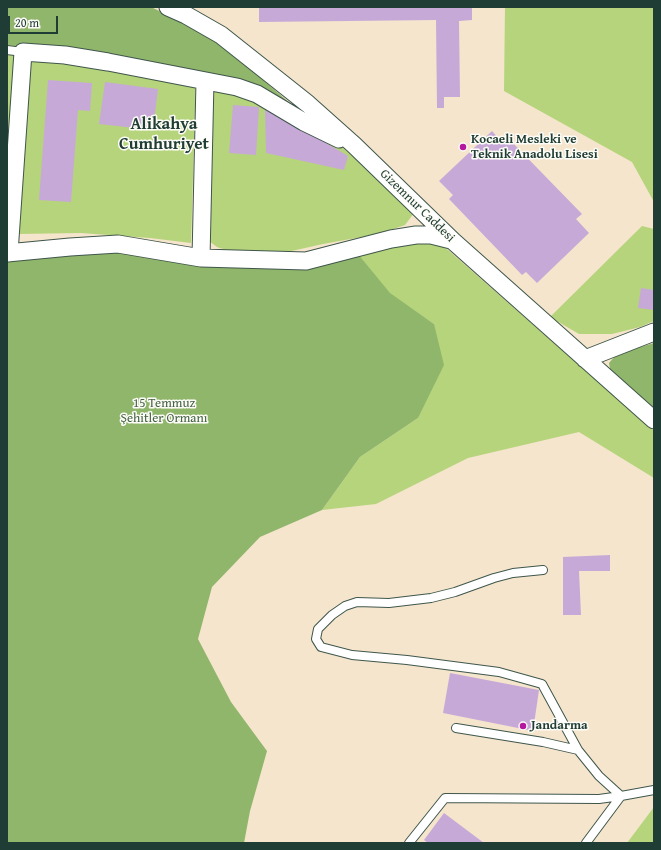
<!DOCTYPE html>
<meta charset="utf-8">
<style>
body{margin:0}
#map{position:relative;width:661px;height:850px;overflow:hidden;background:#f4e5cc;font-family:"Gentium Book Plus",serif}
canvas{display:block}
.frame{position:absolute;inset:0;border:8px solid #1f3d34;pointer-events:none}
.scale{position:absolute;left:8px;top:16px;width:50px;height:18px;box-sizing:border-box;border:2px solid #1f3d34;border-top:0;padding-left:5px;font-size:12px;line-height:14px;white-space:nowrap;color:#1f3d34;-webkit-text-stroke:3px #fdfcf7;paint-order:stroke}
</style>
<div id="map">
<canvas width="661" height="850"></canvas>
<div class="frame"></div>
<div class="scale">20 m</div>
</div>
<script>
const context = document.querySelector('canvas').getContext('2d');
context.lineJoin = 'round';
function fillPath(path, color) { context.fillStyle = color; context.fill(path, 'evenodd'); }
const shape = rows => new Path2D(rows.map(r => 'M' + r).join(''));
function stroke(path, color, width, dash) { context.strokeStyle = color; context.lineWidth = width; context.lineCap = dash ? 'butt' : 'round'; context.setLineDash(dash || []); context.stroke(path); }
function write(font, color, halo, rows, align = 'center') {
  context.font = font + ' "Gentium Book Plus",serif'; context.lineWidth = 3; context.setLineDash([]); context.textBaseline = 'middle'; context.strokeStyle = halo; context.fillStyle = color; for (const [text, x, y, turn = 0] of rows) {
    context.save(); context.translate(x, y); context.rotate((+turn || 0) * Math.PI / 180); context.textAlign = isNaN(turn) ? turn : align; if (halo) context.strokeText(text, 0, 0); context.fillText(text, 0, 0); context.restore();
  }
}
const green = shape([
 [505,7,654,7,654,202,632,162,504,91],
 [7,45,15,46,7,170],
 [31,48,196,75,191,243,150,238,81,233,17,234],
 [214,79,306,117,356,159,414,213,405,225,378,234,323,244,287,252,258,254,226,250,217,247,209,241],
 [642,226,654,229,654,321,640,327,612,334,579,334,550,317],
 [431,235,654,431,654,478,579,432,468,458,376,504,322,510,360,457,418,418,434,324,390,294,354,249],
 [654,807,654,843,627,843]
]);
const forest = shape([
 [7,7,151,7,180,21,210,38,256,74,306,117,283,103,31,48,7,45],
 [70,247,306,261,354,249,390,293,434,324,444,365,418,418,360,457,322,510,260,537,212,587,198,639,231,702,267,751,250,811,244,843,7,843,7,253],
 [654,343,654,410,615,375,610,369,609,363,617,354]
]);
const building = shape([
 [259,7,472,7,472,20,459,21,460,97,444,97,444,108,437,108,436,20,259,22],
 [48,80,92,83,90,111,78,110,71,202,39,200],
 [105,82,158,89,153,130,99,124],
 [233,105,259,107,256,155,229,153],
 [265,109,291,122,348,156,344,170,266,153],
 [492,131,502,142,507,137,582,214,576,219,589,233,537,283,526,272,522,275,449,199,453,195,439,181],
 [641,288,654,290,654,310,638,308],
 [610,555,610,571,579,571,581,615,563,615,563,557],
 [450,673,539,690,533,731,443,713],
 [444,813,484,843,428,843,424,840]
]);
const lane = shape([
 [7,50,23,52],
 [543,570,513,573,494,578,455,592,431,598,389,603,357,602,345,606,332,615,318,629,316,639,321,647,352,655,407,660,499,672,542,684,578,750],
 [456,728,543,742,578,750,599,776,621,796],
 [409,843,445,798,599,799,621,796,654,790],
 [586,843,621,796]
]);
const street = shape([
 [168,7,186,15,221,35,308,104,354,145,453,241,654,420],
 [7,253,70,247,118,244,201,258,306,261,391,239,416,235,431,235,451,240],
 [9,253,23,52,65,55,108,62,237,87,257,94,304,122,339,139],
 [201,258,205,81],
 [585,359,654,332]
]);
const markers = [
 [463,147,4,"#b5179e"],
 [523,726,4,"#b5179e"]
];
const poiNames = [
 ["Kocaeli Mesleki ve",471,140],
 ["Teknik Anadolu Lisesi",471,155],
 ["Jandarma",531,726]
];
const streetNames = [
 ["Gizemnur Caddesi",417,206,44]
];
const parkNames = [
 ["15 Temmuz",164,404],
 ["Şehitler Ormanı",164,419]
];
const districtNames = [
 ["Alikahya",164,125],
 ["Cumhuriyet",164,145]
];
fillPath(green, '#b6d47b');
fillPath(forest, '#90b66b');
fillPath(building, '#c7a9d8');
stroke(lane, '#3f564b', 10);
stroke(street, '#3f564b', 19);
stroke(lane, '#fff', 8);
stroke(street, '#fff', 17);
for (const [x, y, r, color] of markers) { const dot = new Path2D(); dot.arc(x, y, r, 0, 2 * Math.PI); context.fillStyle = color; context.fill(dot); stroke(dot, '#fdfcf7', 1.5); }
write('bold 13px', '#1f3d34', '#fdfcf7', poiNames, 'left');
write('13px', '#1f3d34', '#fdfcf7', streetNames);
write('13px', '#456346', '#fdfcf7', parkNames);
write('bold 17px', '#1f3d34', '#fdfcf7', districtNames);
</script>
